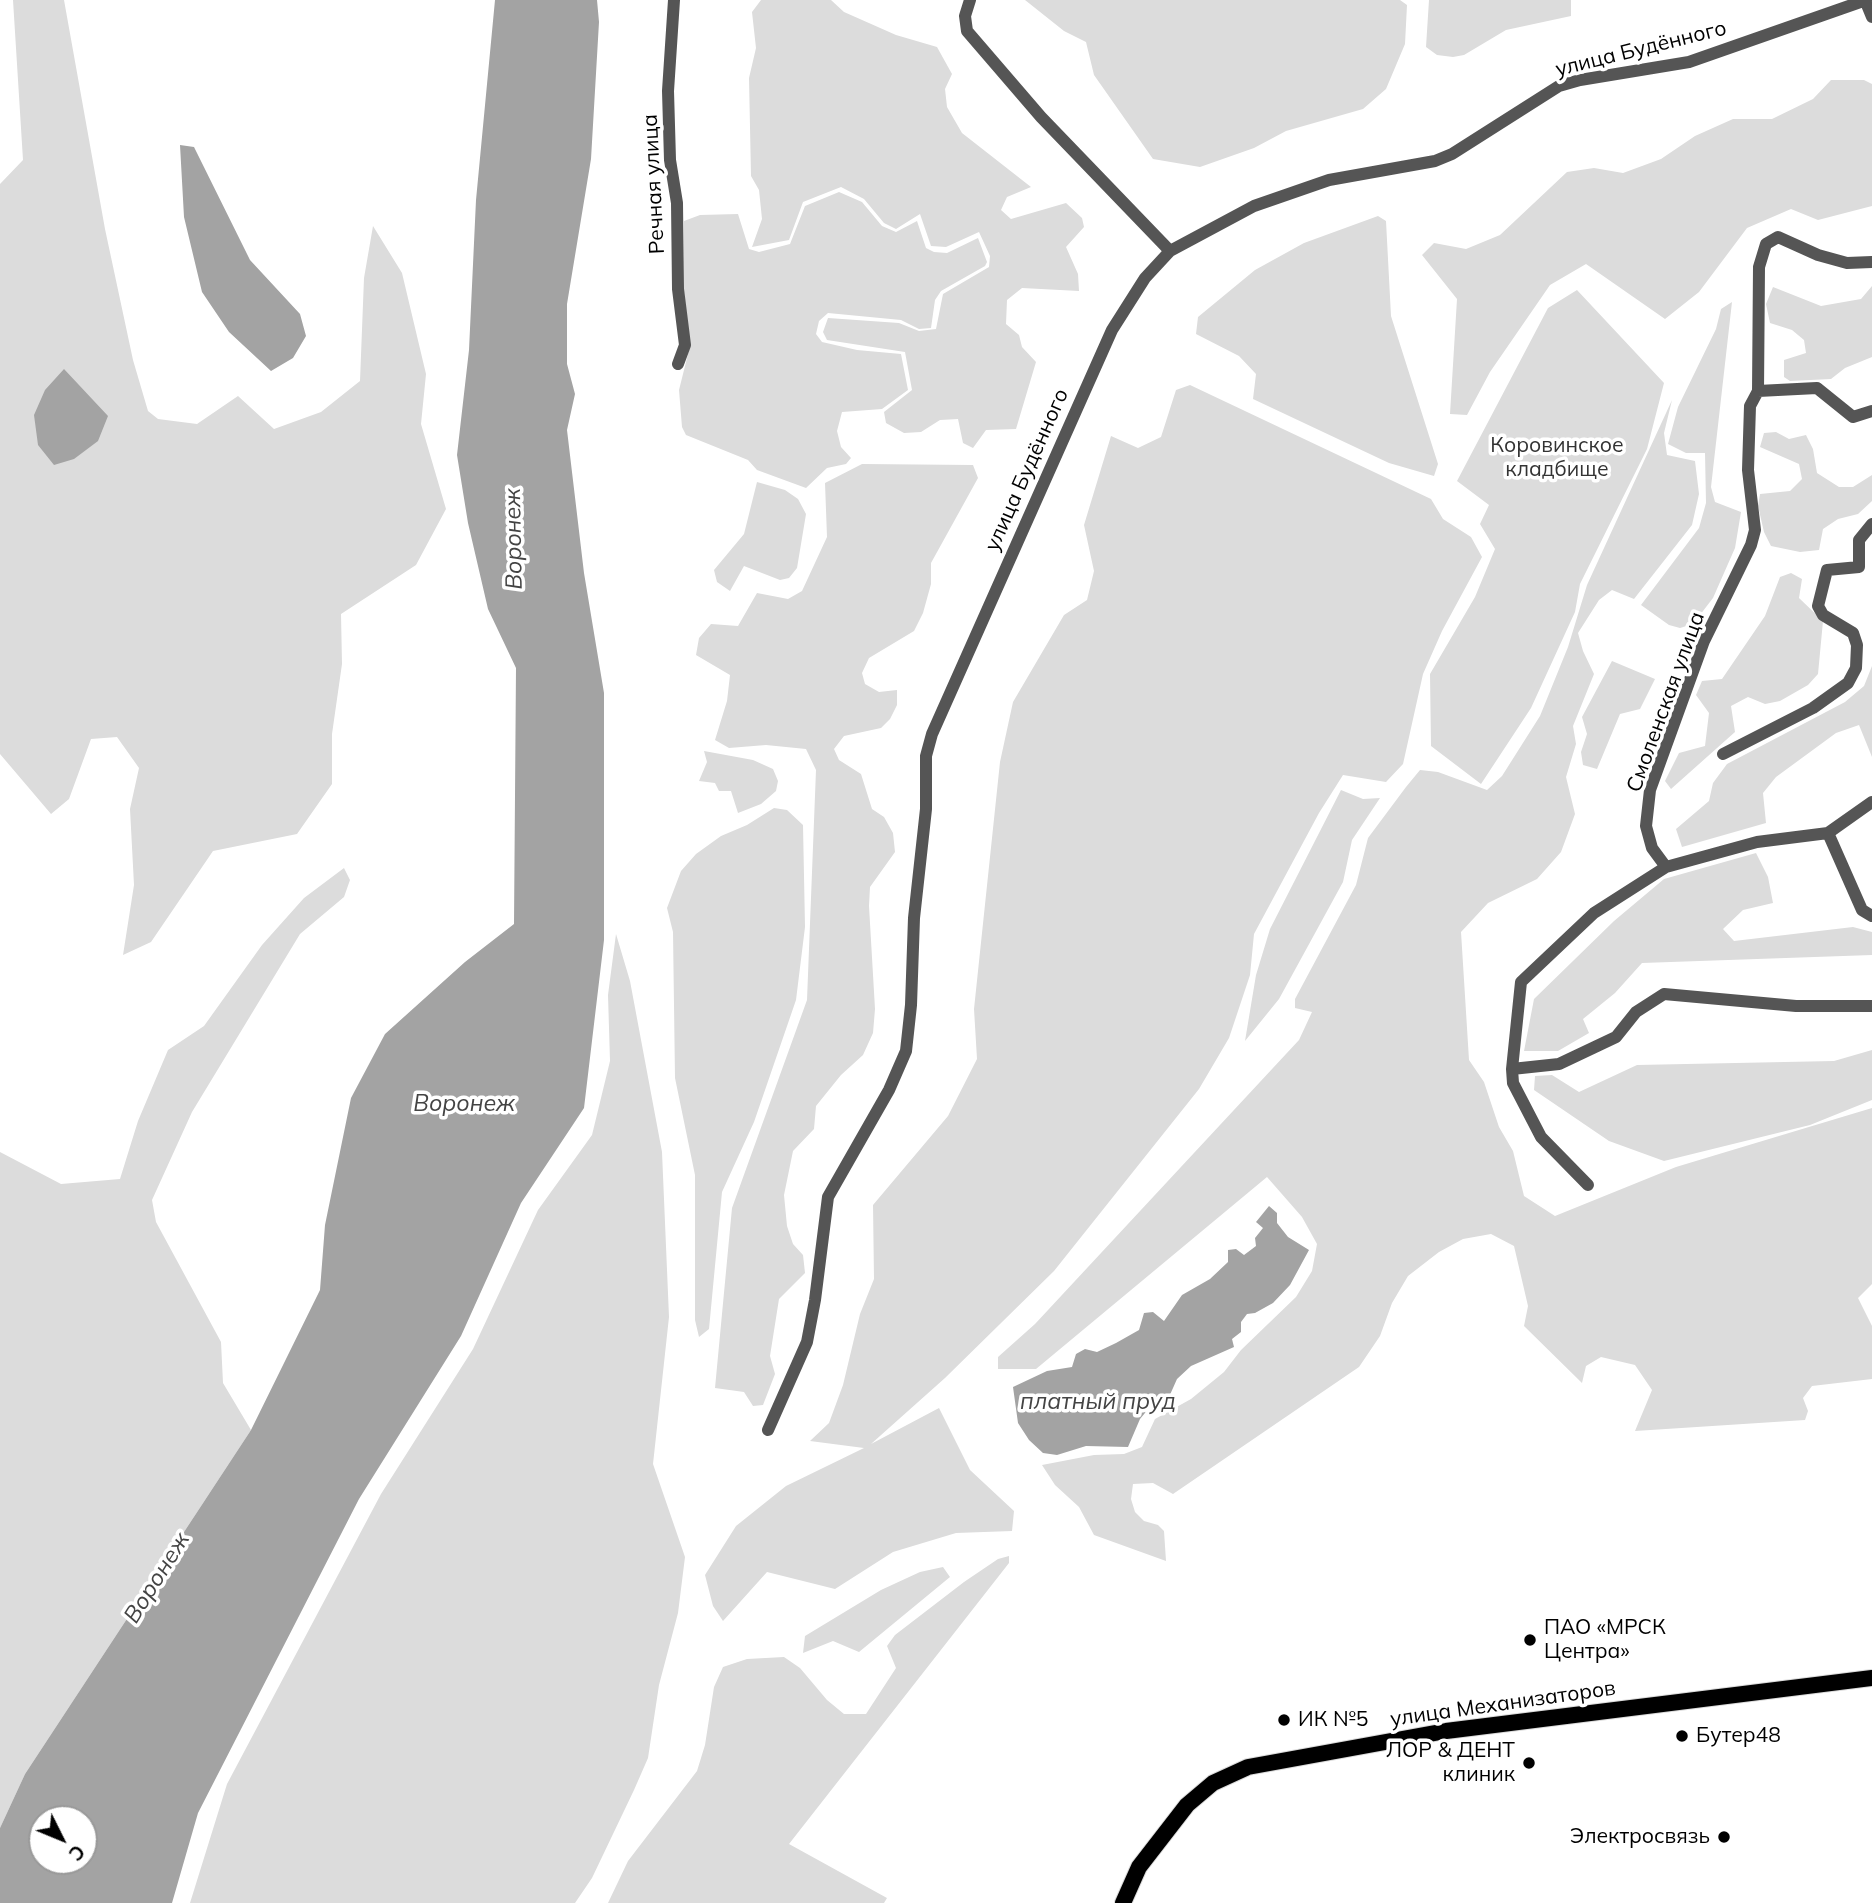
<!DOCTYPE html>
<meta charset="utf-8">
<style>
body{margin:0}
#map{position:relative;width:1872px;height:1903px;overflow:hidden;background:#fff;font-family:Mulish,sans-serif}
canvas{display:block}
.north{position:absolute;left:28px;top:1805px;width:70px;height:70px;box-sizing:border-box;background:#fff;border:2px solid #999;border-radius:50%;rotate:133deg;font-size:19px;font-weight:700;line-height:28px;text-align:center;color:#000}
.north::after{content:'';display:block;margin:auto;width:24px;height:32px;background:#000;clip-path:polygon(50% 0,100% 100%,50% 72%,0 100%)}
</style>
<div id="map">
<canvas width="1872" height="1903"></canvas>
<div class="north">С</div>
</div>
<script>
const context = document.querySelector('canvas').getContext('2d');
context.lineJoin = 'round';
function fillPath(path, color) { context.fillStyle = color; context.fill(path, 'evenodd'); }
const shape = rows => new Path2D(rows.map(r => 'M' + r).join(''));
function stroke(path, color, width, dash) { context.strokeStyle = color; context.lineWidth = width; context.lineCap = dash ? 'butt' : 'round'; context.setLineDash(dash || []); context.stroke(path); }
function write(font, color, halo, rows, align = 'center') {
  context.font = font + ' Mulish,sans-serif'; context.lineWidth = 7; context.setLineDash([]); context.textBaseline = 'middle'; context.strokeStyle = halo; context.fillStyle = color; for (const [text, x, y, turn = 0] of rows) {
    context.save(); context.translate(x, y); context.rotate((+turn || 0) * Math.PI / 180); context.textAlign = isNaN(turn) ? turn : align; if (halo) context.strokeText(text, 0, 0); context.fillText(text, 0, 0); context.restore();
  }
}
const green = shape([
 [13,0,64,0,105,229,133,360,148,411,158,419,197,424,238,396,274,429,321,412,360,381,364,278,373,226,402,273,426,374,421,424,446,509,416,565,341,614,342,664,332,734,332,784,297,834,213,851,151,942,123,955,134,885,130,809,139,768,117,737,91,739,69,799,51,814,0,754,0,184,23,160],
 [761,0,831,0,844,12,896,35,937,47,952,74,945,89,947,107,962,133,1031,187,1007,197,1001,210,1011,219,1066,203,1082,218,1084,227,1066,247,1078,274,1079,291,1022,288,1007,300,1006,324,1019,335,1022,347,1036,362,1016,429,986,430,973,448,963,443,958,419,940,420,921,432,904,433,886,423,884,412,912,390,905,352,827,340,823,332,828,318,899,323,919,331,936,329,943,294,989,267,990,256,979,232,946,247,931,246,920,214,896,229,884,223,864,199,841,187,803,202,789,240,752,247,762,219,759,190,751,176,749,78,756,48,752,12],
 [1025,0,1400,0,1407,5,1405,44,1386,89,1363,109,1286,131,1254,148,1200,167,1153,159,1094,75,1086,42,1064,31],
 [1429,0,1571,0,1571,16,1506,30,1464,55,1453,57,1437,55,1426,47],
 [1831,80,1864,80,1872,84,1872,206,1818,220,1791,209,1747,228,1699,292,1665,319,1586,264,1550,285,1490,372,1467,415,1450,414,1457,299,1422,255,1434,243,1466,249,1500,235,1567,172,1594,168,1623,173,1661,159,1695,136,1733,119,1772,119,1813,99],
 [839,192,862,202,882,226,896,232,917,221,926,248,934,252,947,253,978,238,987,262,985,266,941,291,935,300,931,328,919,329,901,320,828,313,819,321,816,334,822,342,857,350,901,354,908,390,882,409,842,412,837,431,841,447,851,458,846,464,827,468,806,488,757,470,748,460,686,435,682,427,679,390,690,346,684,292,684,221,700,215,738,214,749,249,759,252,790,244,805,206],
 [1378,216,1386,221,1391,316,1438,464,1434,476,1389,463,1253,399,1256,374,1239,356,1196,334,1198,317,1255,270,1304,243],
 [1872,286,1872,357,1845,368,1831,379,1790,381,1784,377,1784,360,1806,353,1804,340,1792,330,1770,323,1766,304,1773,287,1821,306,1861,299],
 [1577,290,1664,383,1647,449,1580,584,1575,612,1531,708,1481,784,1431,746,1430,674,1475,597,1495,549,1480,524,1489,505,1457,481,1548,308],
 [1732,302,1711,487,1715,502,1741,512,1735,548,1713,598,1693,624,1680,628,1669,625,1641,605,1699,528,1706,503,1705,453,1686,453,1668,444,1678,407,1716,329,1721,309],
 [1190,385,1431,499,1443,519,1471,537,1482,557,1442,631,1423,674,1403,764,1386,782,1343,775,1319,813,1254,934,1250,975,1229,1038,1199,1089,1054,1271,945,1378,871,1444,939,1408,970,1470,1014,1511,1012,1531,956,1533,893,1552,835,1589,767,1572,723,1621,713,1606,705,1575,736,1526,786,1486,864,1448,810,1441,829,1423,843,1385,860,1314,874,1279,873,1205,948,1116,977,1059,974,1009,1000,762,1013,702,1064,615,1087,600,1094,571,1084,525,1111,436,1138,448,1161,437,1176,390],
 [1672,400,1664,433,1667,455,1695,461,1699,494,1692,525,1634,599,1612,590,1599,600,1578,633,1583,651,1594,674,1573,726,1576,744,1566,777,1575,814,1561,852,1537,879,1488,903,1461,932,1469,1060,1484,1082,1499,1127,1513,1151,1524,1196,1555,1216,1676,1167,1872,1108,1872,1284,1858,1298,1872,1326,1872,1379,1812,1386,1803,1398,1808,1411,1805,1420,1635,1431,1652,1390,1635,1365,1601,1357,1586,1366,1582,1383,1524,1326,1528,1306,1514,1246,1491,1234,1463,1239,1439,1252,1408,1276,1392,1303,1380,1336,1359,1367,1173,1494,1153,1483,1133,1484,1131,1499,1135,1512,1144,1521,1158,1525,1164,1531,1166,1561,1094,1535,1079,1507,1055,1485,1042,1465,1094,1455,1124,1454,1142,1447,1155,1419,1191,1399,1224,1372,1241,1350,1296,1297,1312,1271,1317,1244,1302,1217,1267,1177,1036,1369,998,1369,998,1357,1035,1324,1299,1040,1312,1012,1295,1008,1295,999,1356,885,1368,838,1406,787,1420,770,1438,772,1487,790,1502,776,1540,716,1568,647,1587,585],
 [1776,432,1789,439,1806,435,1813,449,1817,473,1839,487,1853,487,1872,475,1872,501,1858,514,1838,519,1823,529,1819,550,1800,552,1771,546,1764,532,1758,506,1760,494,1790,491,1802,479,1799,464,1760,447,1764,433],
 [862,464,973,465,978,478,931,563,931,584,923,613,914,631,869,658,862,673,865,684,879,692,897,690,897,705,890,719,881,728,844,736,834,749,839,760,861,774,872,809,884,817,893,833,895,852,870,887,869,906,875,1009,873,1033,863,1055,841,1075,816,1106,814,1129,793,1151,784,1195,787,1226,793,1244,803,1255,805,1273,779,1299,770,1356,775,1374,763,1405,753,1406,744,1392,715,1388,732,1208,807,1000,816,770,806,749,766,745,729,748,715,740,727,701,730,675,696,655,699,638,711,624,738,626,757,593,788,599,802,591,827,537,825,483],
 [757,482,785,490,798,499,806,514,797,568,789,578,780,580,744,566,730,591,717,582,714,570,744,534],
 [1791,573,1802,579,1799,598,1823,621,1818,674,1808,685,1780,701,1765,704,1748,697,1731,706,1735,732,1671,789,1665,781,1679,753,1705,746,1709,713,1696,695,1702,681,1722,679,1765,616,1780,577],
 [1612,661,1655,679,1640,709,1620,714,1597,769,1583,765,1581,752,1587,734,1582,717],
 [1872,666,1872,757,1859,725,1836,733,1776,777,1763,793,1766,823,1682,847,1676,829,1709,801,1713,783,1727,764,1845,702,1864,686],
 [704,751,753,760,773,769,778,781,776,791,761,804,738,813,731,791,719,791,715,783,699,781,707,762],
 [1341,790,1363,799,1380,798,1352,840,1343,882,1279,999,1245,1041,1256,975,1270,929],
 [774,808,787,810,803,825,805,927,796,1000,754,1122,722,1192,709,1329,699,1337,695,1320,695,1175,675,1078,673,932,667,908,681,871,696,854,721,836,747,825],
 [1756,853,1768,877,1773,903,1743,910,1723,929,1734,941,1853,927,1872,932,1872,955,1642,963,1615,993,1583,1019,1589,1033,1558,1051,1524,1051,1534,999,1614,921,1664,879],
 [344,868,350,880,344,897,300,934,192,1112,152,1200,156,1222,221,1342,223,1383,251,1430,25,1774,0,1828,0,1152,61,1184,120,1179,138,1121,168,1050,204,1026,262,945,304,898],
 [616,934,630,981,662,1152,669,1317,653,1464,685,1557,678,1613,659,1685,648,1758,634,1790,592,1878,575,1903,190,1903,227,1784,381,1494,473,1349,538,1210,592,1135,610,1061,608,995],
 [1872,1050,1872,1100,1810,1125,1664,1161,1609,1141,1534,1090,1535,1076,1552,1075,1579,1092,1637,1065,1834,1061],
 [1009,1556,1009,1563,789,1844,887,1898,884,1903,608,1903,628,1861,697,1771,705,1745,714,1687,723,1667,747,1659,784,1657,800,1668,827,1700,844,1714,866,1714,896,1668,887,1646,895,1635,964,1582,998,1559],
 [943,1567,950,1577,859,1652,833,1641,803,1653,805,1636,881,1590,920,1572]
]);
const water = shape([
 [495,0,597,0,599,22,591,159,567,304,567,364,575,394,567,430,584,573,604,693,604,940,584,1108,521,1203,461,1336,359,1499,198,1813,172,1903,0,1903,0,1828,25,1774,251,1430,320,1290,325,1225,351,1098,385,1034,465,962,514,924,516,668,488,609,468,523,457,455,469,350,476,200],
 [42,1819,84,1819,84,1861,42,1861],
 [180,145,194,147,250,260,300,314,306,336,293,358,271,371,229,332,202,292,184,217],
 [64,369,108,416,98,441,74,459,54,465,38,445,34,415,45,390],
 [1269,1206,1277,1213,1277,1223,1288,1237,1309,1250,1290,1285,1273,1303,1255,1313,1247,1314,1241,1322,1241,1332,1232,1339,1234,1347,1191,1366,1177,1379,1169,1397,1154,1402,1140,1419,1128,1447,1086,1446,1057,1455,1043,1453,1029,1440,1018,1423,1013,1387,1047,1371,1072,1367,1076,1354,1085,1349,1097,1352,1116,1343,1139,1330,1144,1313,1153,1312,1164,1321,1182,1295,1210,1279,1228,1262,1228,1250,1236,1249,1244,1255,1256,1246,1255,1238,1263,1228,1256,1222]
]);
const minor = shape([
 [674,0,668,91,670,160,677,203,678,289,685,345,678,364],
 [970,0,965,16,967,31,1041,117,1170,251],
 [1865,0,1872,17],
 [1758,391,1759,267,1766,244,1778,237,1818,255,1847,263,1872,262],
 [1723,754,1813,708,1848,683,1856,668,1857,645,1853,633,1823,615,1818,606,1827,570,1859,567,1859,540,1872,524],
 [1828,833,1862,910,1872,916],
 [1666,867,1652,848,1646,826,1650,790,1704,641,1751,545,1755,530,1748,470,1750,406,1758,391,1817,388,1853,417,1872,411],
 [1512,1069,1559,1064,1616,1037,1636,1012,1664,994,1796,1006,1872,1006],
 [1588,1185,1541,1137,1513,1083,1512,1069,1521,982,1594,913,1666,867,1757,842,1828,833,1872,802],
 [768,1430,807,1342,815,1300,828,1197,889,1090,906,1051,911,1005,914,918,926,809,926,756,932,734,1112,330,1145,278,1170,251,1254,206,1329,180,1435,161,1452,154,1559,86,1580,80,1689,62,1866,0]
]);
const major = shape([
 [1123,1903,1139,1867,1187,1805,1213,1783,1248,1767,1446,1731,1872,1678]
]);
const markers = [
 [1530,1640,7,"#000"],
 [1284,1720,7,"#000"],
 [1682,1736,7,"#000"],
 [1529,1763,7,"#000"],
 [1724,1837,7,"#000"]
];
const streetNames = [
 ["улица Будённого",1641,49,-14],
 ["Речная улица",654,184,-93],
 ["улица Будённого",1027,470,-66],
 ["Смоленская улица",1666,702,-70],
 ["улица Механизаторов",1503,1704,-8]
];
const parkNames = [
 ["Коровинское",1557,446],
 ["кладбище",1557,470]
];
const poiNames = [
 ["ПАО «МРСК",1544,1628],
 ["Центра»",1544,1652],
 ["ИК №5",1298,1720],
 ["Бутер48",1696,1736],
 ["ЛОР & ДЕНТ",1515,1751,"right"],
 ["клиник",1515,1775,"right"],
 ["Электросвязь",1710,1837,"right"]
];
const waterNames = [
 ["Воронеж",514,539,-91],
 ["Воронеж",464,1104],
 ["платный пруд",1098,1402],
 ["Воронеж",157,1578,-58]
];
fillPath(green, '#dcdcdc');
fillPath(water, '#a3a3a3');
stroke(major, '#dbdbdb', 18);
stroke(minor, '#555', 12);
stroke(major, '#000', 16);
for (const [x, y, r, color] of markers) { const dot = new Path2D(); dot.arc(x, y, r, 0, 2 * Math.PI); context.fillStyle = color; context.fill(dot); stroke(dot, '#fff', 2.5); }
write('21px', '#000', '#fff', streetNames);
write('21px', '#333', '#fff', parkNames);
write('21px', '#000', '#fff', poiNames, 'left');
write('italic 23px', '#444', '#fff', waterNames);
</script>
